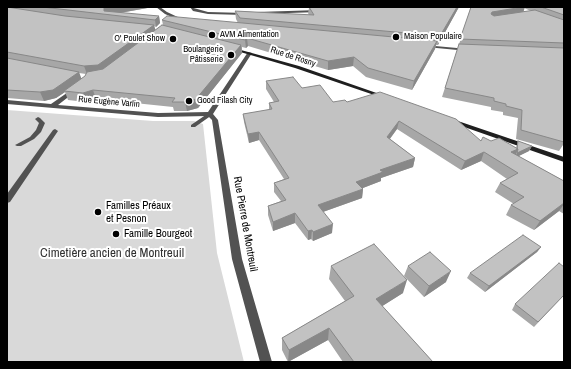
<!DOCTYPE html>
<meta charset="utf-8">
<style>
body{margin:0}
#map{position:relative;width:571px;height:369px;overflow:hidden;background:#fff;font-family:"Archivo Narrow",sans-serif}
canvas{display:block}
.frame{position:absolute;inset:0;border:8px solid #000;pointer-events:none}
</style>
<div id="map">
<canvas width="571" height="369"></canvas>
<div class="frame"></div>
</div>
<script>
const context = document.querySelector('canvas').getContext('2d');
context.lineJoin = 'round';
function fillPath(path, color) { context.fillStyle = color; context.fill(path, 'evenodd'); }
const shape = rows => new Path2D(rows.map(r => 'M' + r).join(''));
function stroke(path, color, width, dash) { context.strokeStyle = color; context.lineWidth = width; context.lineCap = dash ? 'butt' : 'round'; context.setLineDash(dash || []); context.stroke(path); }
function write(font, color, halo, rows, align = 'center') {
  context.font = font + ' "Archivo Narrow",sans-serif'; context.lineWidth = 4; context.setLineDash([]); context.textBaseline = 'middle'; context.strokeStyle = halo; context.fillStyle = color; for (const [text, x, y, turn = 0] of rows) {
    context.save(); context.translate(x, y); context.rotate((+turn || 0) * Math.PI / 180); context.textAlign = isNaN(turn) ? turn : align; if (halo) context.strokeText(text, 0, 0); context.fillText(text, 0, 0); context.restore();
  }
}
const green = shape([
 [7,110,153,121,194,121,203,124,217,253,244,362,7,362]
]);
const lane = shape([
 [190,7,208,12,245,13,247,14,245,15,208,14,193,11,190,7],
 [319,10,320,12,257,14,255,13,257,12,319,10],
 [210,112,213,114,212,115,195,127,191,127,191,125,210,112],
 [38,117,40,118,45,123,41,132,34,139,21,146,17,146,15,145,17,144,30,137,36,130,39,123,35,119,38,117],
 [55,129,58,131,10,202,7,203,7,194,53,130,55,129]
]);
const street = shape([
 [156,7,160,7,167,12,184,20,181,21,165,14,156,7],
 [424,45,468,49,470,50,468,51,426,47,424,46,424,45],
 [248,52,252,53,213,114,218,120,242,259,272,362,260,362,232,259,212,120,208,116,158,117,7,104,7,100,51,104,74,88,76,89,76,91,58,105,158,113,208,112,248,52]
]);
const secondary = shape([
 [230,47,299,66,388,97,387,98,383,98,295,68,230,49,230,47],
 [452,119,564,157,564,162,450,122,449,121,452,119]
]);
const wall = shape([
 [7,7,153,7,120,13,159,16,160,23,156,27,154,26,155,30,163,25,162,20,238,23,236,19,235,11,309,15,308,13,309,8,305,8,305,7,459,7,438,45,436,45,435,49,412,90,366,77,353,66,328,70,248,46,246,48,242,47,242,53,198,108,187,111,174,111,173,107,96,99,86,102,68,100,65,92,56,98,44,101,7,98],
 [79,73,86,74,85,76,81,79],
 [471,7,564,7,564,145,563,145,559,151,516,139,518,118,503,115,503,112,491,110,491,107,442,97],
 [524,8,531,11,523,12],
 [266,81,302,88,333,102,347,102,481,141,491,141,516,148,518,141,532,146,529,151,518,156,564,181,564,214,559,211,534,230,506,215,511,205,514,204,495,192,500,183,507,179,481,161,461,170,397,129,390,139,415,158,413,167,381,178,381,181,363,188,363,189,362,198,323,212,332,233,313,241,311,239,308,240,295,223,273,231,268,215,268,206,281,201,274,192,274,183,284,179,259,140,249,143,244,122,243,114,269,110,269,103,274,102,266,89],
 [541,247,537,252,485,292,467,278,470,273],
 [331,266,403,293,382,306,433,362,343,362,328,340,288,362,282,350,282,338,345,301,329,279],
 [408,266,446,282,424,297,404,276],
 [564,267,564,295,534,327,512,310,515,304]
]);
const shadedWall = shape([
 [113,7,153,7,108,15,104,11,104,8],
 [457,7,459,7,438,45,440,36],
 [523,7,525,7,523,13,490,19,491,14,492,12],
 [159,16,160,23,156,27,155,20],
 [154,25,156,32,100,73,87,74,84,66],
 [247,38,248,46,246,48,245,40],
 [437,41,435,49,412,90,414,81],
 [241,45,242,53,198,108,187,111,185,102],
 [354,57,353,66,328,70,328,61],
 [79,72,82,80,64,91,65,92,56,98,44,101,40,92],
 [93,90,96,99,86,102,83,93],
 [399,121,397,129,385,145,387,137],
 [259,132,259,140,249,143,248,134],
 [532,146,529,151,515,158,517,153],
 [518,149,514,158,511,152],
 [484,152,481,161,461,170,465,161],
 [415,158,413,167,381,178,381,181,355,191,356,182,380,170],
 [363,189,362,198,317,214,318,205],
 [564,203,564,204,559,211,534,230,540,221],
 [295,213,295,223,273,231,273,222],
 [333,224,332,233,313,241,313,232],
 [312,230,311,239,308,240,308,231],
 [541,247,537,252,485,292,489,286],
 [451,271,446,282,424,297,429,286],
 [407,280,403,293,373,312,376,299],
 [329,328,328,340,288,362,289,350]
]);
const building = shape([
 [7,7,65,16,154,25,98,65,84,66,7,52,7,7],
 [42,7,113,7,104,8,104,11,159,16,155,20,42,7],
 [309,7,457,7,440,36,240,18,235,11,314,15,309,7],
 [471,7,523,7,492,12,491,14,494,16,535,10,564,20,564,43,460,39,471,7],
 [541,7,564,7,564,15,541,7],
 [167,16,437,41,414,81,368,68,354,57,328,61,247,38,245,40,162,20,167,16],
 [162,25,241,45,196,99,185,102,172,102,175,98,93,90,83,93,64,91,85,76,87,72,103,69,162,25],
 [459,44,564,48,564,142,521,130,522,110,506,106,506,104,494,101,494,98,445,88,459,44],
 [7,58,79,72,53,90,40,92,7,90,7,58],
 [293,77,302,88,320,85,333,102,345,100,347,102,380,92,456,119,481,141,483,137,491,141,499,138,518,149,511,152,564,181,564,203,540,221,511,205,524,197,500,183,518,173,484,152,465,161,399,121,387,137,415,158,380,170,383,172,356,182,363,189,318,205,333,224,313,232,312,230,308,231,295,213,273,222,268,206,286,200,274,183,289,178,259,132,248,134,243,114,272,109,269,103,279,101,266,81,293,77],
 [518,141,532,146,517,153,518,149,517,150,518,141],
 [523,235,541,247,489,286,470,273,523,235],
 [374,244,407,280,376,299,433,362,354,362,329,328,289,350,282,338,354,296,331,266,374,244],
 [430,252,451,271,429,286,408,266,430,252],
 [559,263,564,267,564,295,538,322,515,304,559,263]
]);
const markers = [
 [212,35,4,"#000"],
 [396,37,4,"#000"],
 [173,39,4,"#000"],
 [231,55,4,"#000"],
 [189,101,4,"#000"],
 [98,212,4,"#000"],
 [116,234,4,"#000"]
];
const farPoinames = [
 ["AVM Alimentation",220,35],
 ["Maison Populaire",404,37],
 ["O' Poulet Show",165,39,"right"],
 ["Boulangerie",223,50,"right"],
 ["Pâtisserie",223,60,"right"],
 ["Good Filash City",197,101]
];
const farStreetnames = [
 ["Rue de Rosny",293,57,18],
 ["Rue Eugène Varlin",109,102,5]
];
const poiNames = [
 ["Familles Préaux",106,206],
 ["et Pesnon",106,219],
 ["Famille Bourgeot",124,234]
];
const streetNames = [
 ["Rue Pierre de Montreuil",245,224,80]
];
const nearParknames = [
 ["Cimetière ancien de Montreuil",112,254]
];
fillPath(green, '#d9d9d9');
fillPath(lane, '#525252');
fillPath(street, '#525252');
fillPath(secondary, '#1f1f1f');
fillPath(wall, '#a7a7a7');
fillPath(shadedWall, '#888');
fillPath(building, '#c2c2c2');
stroke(building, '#888', 1);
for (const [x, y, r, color] of markers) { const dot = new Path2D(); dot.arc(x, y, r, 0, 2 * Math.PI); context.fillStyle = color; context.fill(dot); stroke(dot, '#fff', 1.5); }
write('9px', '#000', '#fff', farPoinames, 'left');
write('9px', '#000', '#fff', farStreetnames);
write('11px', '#000', '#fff', poiNames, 'left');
write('11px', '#000', '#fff', streetNames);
write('13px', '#303030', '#fff', nearParknames);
</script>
